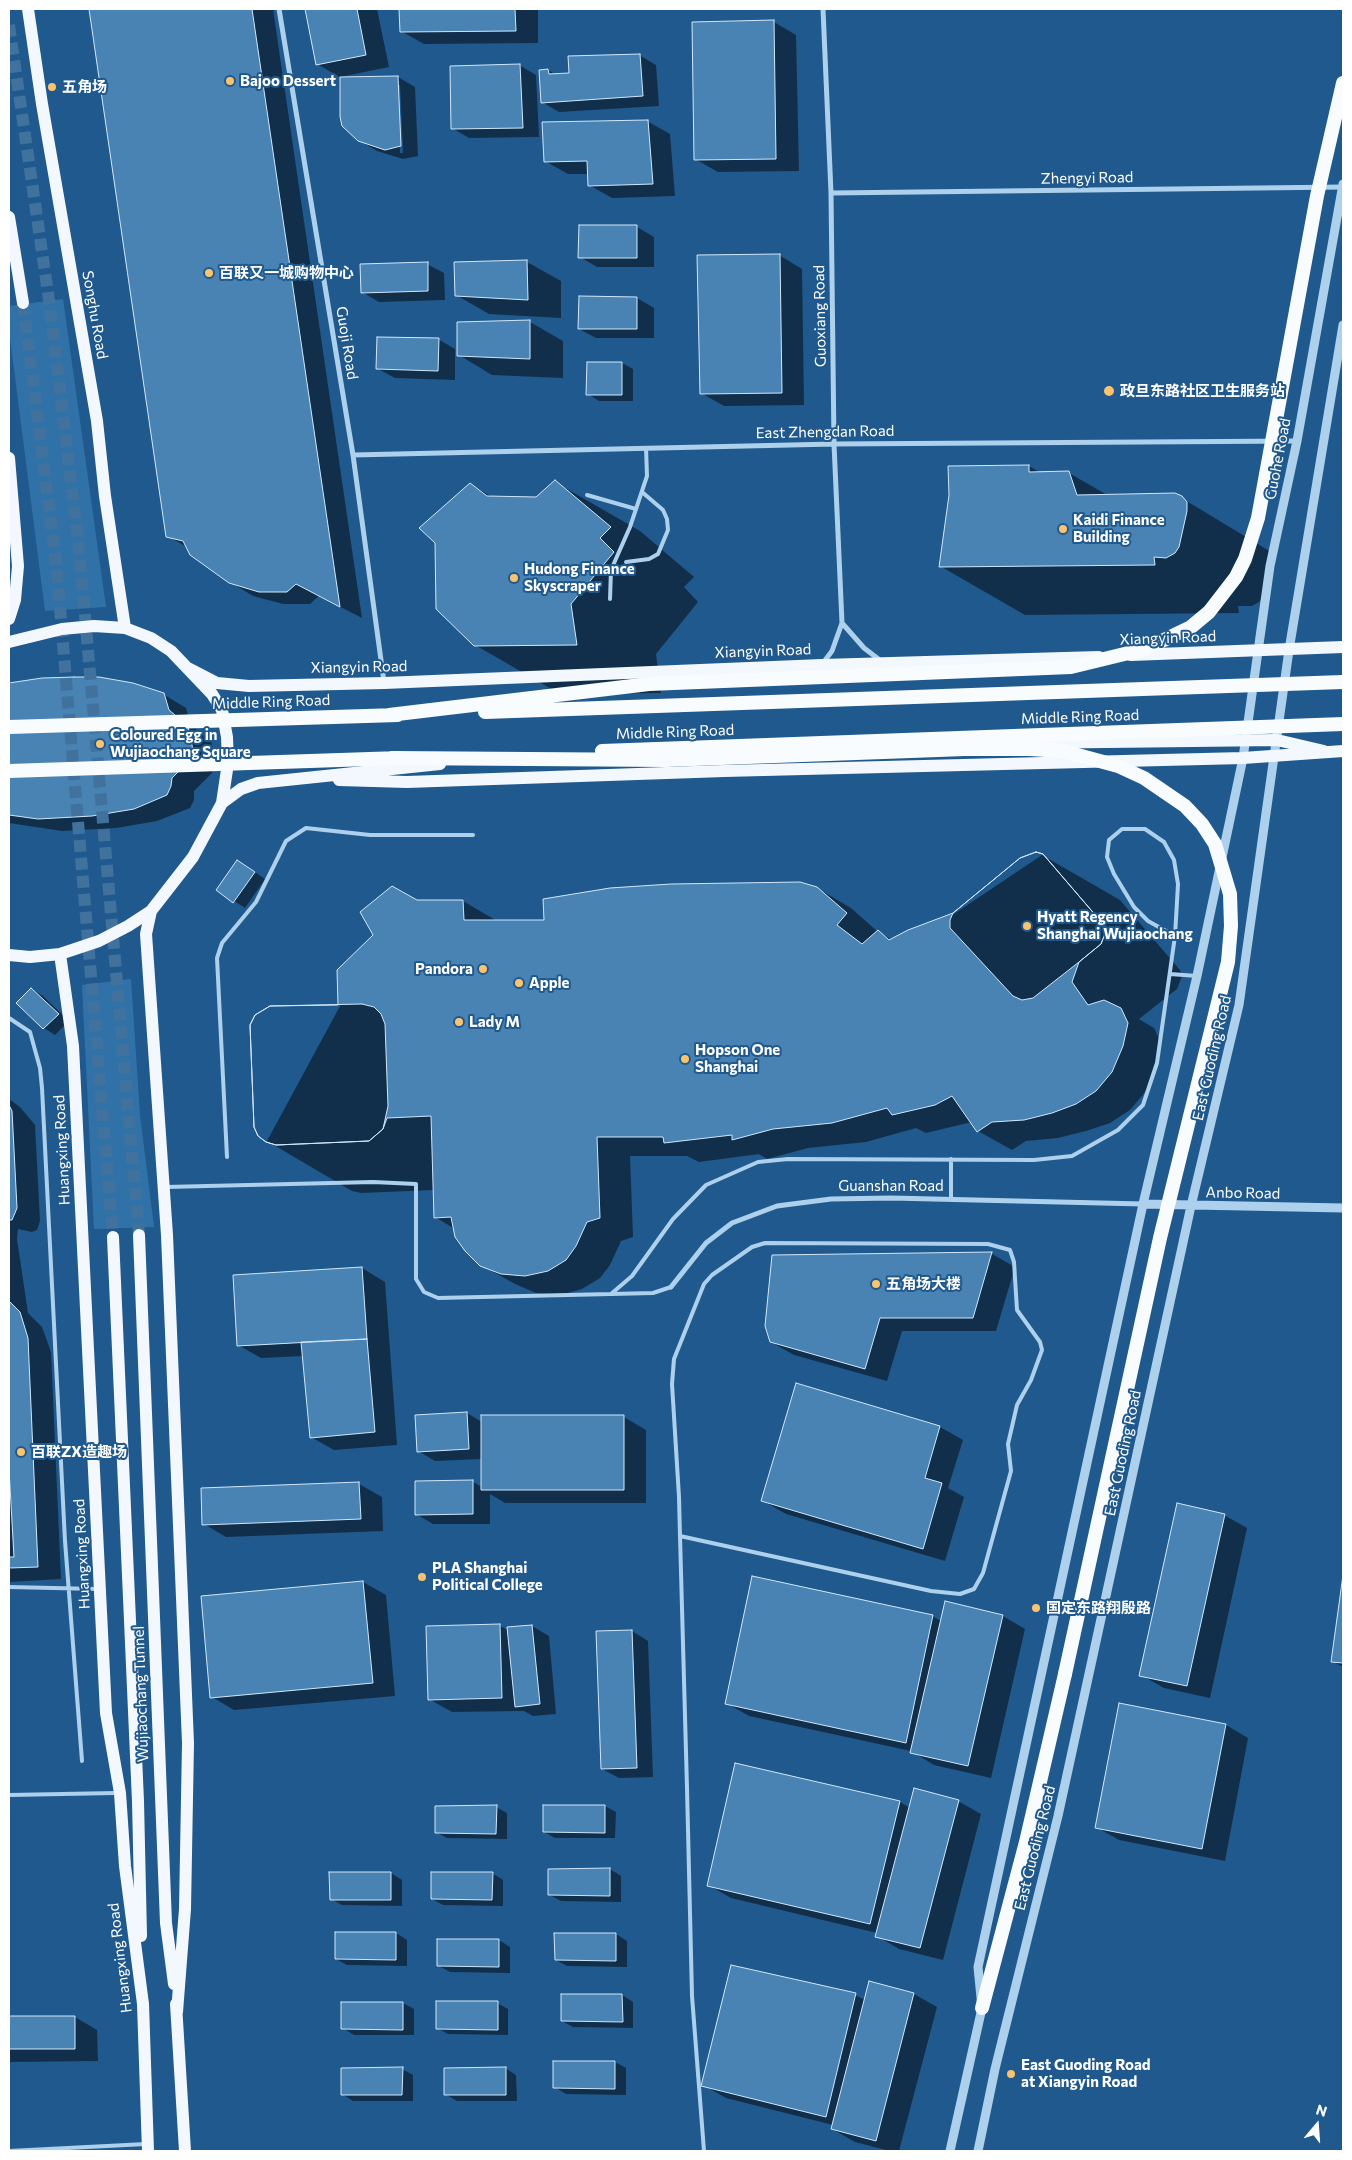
<!DOCTYPE html>
<meta charset="utf-8">
<style>
body{margin:0}
#map{position:relative;width:1352px;height:2160px;overflow:hidden;background:#20598d;font-family:Commissioner,sans-serif}
canvas{display:block}
.frame{position:absolute;inset:0;border:10px solid #fff;pointer-events:none}
.north{position:absolute;left:1292px;top:2100px;width:50px;height:50px;-webkit-text-stroke:4px #20598d;paint-order:stroke;rotate:18deg;font-size:14px;font-weight:700;line-height:20px;text-align:center;color:#fff}
.north::after{content:'';display:block;margin:auto;width:18px;height:22px;background:#fff;clip-path:polygon(50% 0,100% 100%,50% 72%,0 100%)}
</style>
<div id="map">
<canvas width="1352" height="2160"></canvas>
<div class="frame"></div>
<div class="north">N</div>
</div>
<script>
const context = document.querySelector('canvas').getContext('2d');
context.lineJoin = 'round';
function fillPath(path, color) { context.fillStyle = color; context.fill(path, 'evenodd'); }
const shape = rows => new Path2D(rows.map(r => 'M' + r).join(''));
function stroke(path, color, width, dash) { context.strokeStyle = color; context.lineWidth = width; context.lineCap = dash ? 'butt' : 'round'; context.setLineDash(dash || []); context.stroke(path); }
function write(font, color, halo, rows, align = 'center') {
  context.font = font + ' Commissioner,"Noto Sans SC",sans-serif'; context.lineWidth = 4; context.setLineDash([]); context.textBaseline = 'middle'; context.strokeStyle = halo; context.fillStyle = color; for (const [text, x, y, turn = 0] of rows) {
    context.save(); context.translate(x, y); context.rotate((+turn || 0) * Math.PI / 180); context.textAlign = isNaN(turn) ? turn : align; if (halo) context.strokeText(text, 0, 0); context.fillText(text, 0, 0); context.restore();
  }
}
const green = shape([
 [63,299,106,607,45,611,9,330,9,306],
 [131,979,140,1115,154,1227,94,1229,82,985]
]);
const shadow = shape([
 [90,9,273,9,362,618,319,596,310,604,283,604,253,596,230,582,187,547,167,536],
 [306,9,377,9,389,67,340,77,317,64],
 [401,9,538,9,538,43,424,44,401,31],
 [774,22,796,35,799,171,718,172,695,159],
 [639,55,656,65,659,106,559,112,542,102,548,70,556,75,570,74],
 [519,65,536,75,539,137,469,138,452,128],
 [398,77,415,87,418,156,403,159,377,151,359,140],
 [397,85,400,85,403,153,400,153],
 [647,121,670,134,675,196,612,198,589,185,589,174,568,174,545,161],
 [580,226,637,227,654,237,654,267,597,267,580,257],
 [779,255,802,269,804,405,724,406,701,393],
 [527,262,561,281,561,318,489,314,456,295],
 [427,264,444,273,445,300,379,302,362,292],
 [637,298,654,308,654,338,596,338,579,329],
 [530,322,563,341,563,378,492,375,459,355],
 [438,339,455,349,455,380,395,378,378,369],
 [622,363,633,369,633,401,599,401,588,394],
 [1029,466,1041,473,1069,473,1109,496,1175,494,1271,552,1263,596,1259,602,1252,606,1238,606,1239,613,1025,615,940,566],
 [555,482,640,531,694,577,684,587,698,602,656,654,661,693,560,694,475,645,437,543,470,484,492,497,537,498],
 [42,679,163,694,186,708,191,725,211,741,215,764,212,773,194,791,194,800,190,808,157,821,116,828,62,831,9,823,9,684],
 [1042,855,1120,900,1180,970,1182,976,1177,989,1139,1019,1154,1028,1161,1043,1156,1066,1146,1091,1130,1110,1110,1123,1086,1131,1058,1138,1026,1141,1012,1150,978,1131,972,1122,926,1133,916,1128,866,1142,808,1148,767,1159,759,1154,699,1162,687,1156,630,1156,633,1237,621,1241,610,1265,600,1278,582,1289,560,1295,536,1293,515,1284,481,1265,455,1229,435,1217,434,1190,361,1193,352,1191,267,1141,340,1006,417,901,463,901,497,921,546,921,817,888,851,908,877,931,892,940,954,914],
 [249,868,265,879,245,908,217,890],
 [31,989,43,996,69,1021,55,1035,44,1028,18,1003],
 [9,1099,20,1107,35,1125,40,1221,37,1230,32,1232,18,1229,17,1239,28,1313,42,1327,51,1352,61,1579,9,1582],
 [992,1254,1015,1267,996,1331,902,1331,887,1381,794,1355,771,1342,773,1256],
 [362,1268,385,1282,397,1445,334,1450,311,1437,304,1356,261,1358,238,1345],
 [797,1384,940,1427,963,1440,948,1488,964,1497,945,1561,786,1514,763,1501],
 [467,1413,482,1422,624,1417,646,1430,646,1503,505,1503,490,1494,490,1524,433,1524,416,1514,473,1482,482,1487,482,1459,435,1461,418,1451],
 [359,1484,382,1497,383,1531,226,1537,204,1524,202,1489],
 [1224,1515,1247,1528,1210,1698,1164,1688,1141,1675],
 [363,1582,386,1595,395,1696,234,1710,212,1697,202,1597],
 [1343,1584,1343,1667,1332,1661],
 [932,1616,941,1621,1003,1616,1025,1629,991,1778,934,1765,911,1751,749,1716,726,1703],
 [500,1626,508,1630,532,1626,549,1636,556,1714,533,1716,524,1711,452,1712,429,1699],
 [632,1631,648,1641,653,1777,619,1778,602,1769],
 [1120,1705,1226,1725,1248,1738,1225,1861,1119,1840,1096,1827],
 [958,1801,981,1814,943,1960,899,1949,877,1936,877,1933,731,1898,708,1885,900,1802,910,1808],
 [605,1806,616,1812,615,1838,555,1838,544,1832],
 [496,1807,507,1813,507,1839,447,1838,436,1832],
 [610,1869,621,1876,621,1902,561,1901,550,1895],
 [391,1873,402,1880,402,1906,342,1905,331,1899],
 [492,1873,503,1880,503,1906,443,1905,432,1899],
 [396,1933,407,1940,407,1966,347,1965,336,1959],
 [616,1934,627,1941,627,1967,567,1966,556,1960],
 [499,1940,510,1947,510,1973,450,1972,439,1966],
 [870,1982,914,1994,937,2007,899,2151,890,2151,855,2142,832,2129,833,2125,726,2098,703,2085,855,1995,865,2000],
 [562,1995,622,1995,633,2002,633,2028,573,2027,562,2021],
 [403,2003,414,2009,414,2035,354,2035,343,2028],
 [497,2003,508,2009,508,2035,448,2034,437,2028],
 [9,2017,75,2017,97,2030,98,2061,9,2062],
 [615,2062,626,2068,626,2095,566,2094,555,2087],
 [505,2068,516,2075,517,2101,457,2101,445,2094],
 [402,2069,413,2075,413,2101,353,2101,342,2094]
]);
const building = shape([
 [89,9,252,9,340,607,296,584,287,592,259,592,229,583,190,555,183,541,166,537,89,9],
 [305,9,357,9,366,55,316,65,305,9],
 [399,9,515,9,516,31,400,32,399,9],
 [774,20,776,159,694,160,692,22,774,20],
 [640,54,643,96,541,103,539,70,548,69,549,74,569,73,568,56,640,54],
 [520,64,523,128,451,129,450,66,520,64],
 [398,76,401,146,385,150,358,141,342,126,340,117,340,77,398,76],
 [648,120,653,184,588,186,587,161,544,162,542,122,648,120],
 [579,225,637,225,637,258,578,258,579,225],
 [780,254,782,393,700,394,697,255,780,254],
 [527,260,528,300,455,296,454,262,527,260],
 [428,262,428,291,361,293,360,264,428,262],
 [579,296,637,297,637,329,578,329,579,296],
 [530,320,530,359,457,356,457,322,530,320],
 [377,337,439,338,438,371,376,369,377,337],
 [587,362,622,362,622,395,586,395,587,362],
 [1029,465,1029,472,1069,471,1077,495,1175,493,1182,496,1187,502,1187,511,1179,547,1175,553,1166,558,1154,557,1155,565,939,567,949,495,948,466,1029,465],
 [555,480,611,527,600,538,614,552,571,604,577,645,474,646,436,609,435,543,419,528,470,483,487,496,536,497,555,480],
 [74,677,99,677,133,683,164,693,169,710,188,726,193,750,190,760,172,778,171,786,167,795,134,809,92,816,38,819,9,815,9,683,42,678,74,677],
 [1036,852,1043,854,1103,924,1106,931,1101,944,1079,962,1072,982,1088,1005,1104,1000,1121,1008,1128,1023,1123,1046,1112,1072,1096,1091,1076,1104,1052,1113,1024,1120,992,1122,977,1132,952,1096,935,1105,892,1115,887,1108,832,1123,773,1129,732,1140,732,1135,664,1143,663,1137,597,1137,600,1218,587,1222,576,1246,566,1260,548,1271,525,1276,501,1274,480,1266,465,1251,455,1237,451,1217,434,1218,431,1116,387,1118,383,1129,369,1141,276,1145,266,1142,258,1136,254,1127,250,1025,255,1015,270,1006,338,1005,337,970,373,935,360,912,392,886,417,900,463,900,464,920,544,920,543,899,610,888,671,884,800,882,817,887,847,913,837,925,862,944,878,930,889,940,908,930,953,913,1020,858,1036,852],
 [1036,852,1043,854,1103,924,1106,931,1101,944,1079,962,1033,998,1022,1000,1013,996,950,928,950,920,953,913,1020,858,1036,852],
 [237,860,255,872,233,903,216,890,237,860],
 [31,988,59,1014,43,1029,16,1003,31,988],
 [362,1004,374,1007,381,1014,385,1024,388,1106,383,1129,369,1141,276,1145,266,1142,258,1136,254,1127,250,1025,255,1015,270,1006,362,1004],
 [9,1105,12,1111,17,1208,12,1220,9,1220,9,1105],
 [992,1252,973,1318,880,1318,865,1369,770,1342,765,1326,772,1255,992,1252],
 [362,1267,367,1339,237,1346,233,1275,362,1267],
 [9,1301,20,1312,28,1338,38,1567,9,1568,9,1301],
 [367,1339,375,1432,310,1438,301,1342,367,1339],
 [796,1383,940,1426,925,1478,942,1483,923,1549,761,1501,796,1383],
 [467,1412,469,1449,417,1452,415,1415,467,1412],
 [481,1415,624,1415,624,1490,481,1490,481,1415],
 [9,1469,14,1557,9,1557,9,1469],
 [473,1480,473,1514,415,1515,415,1481,473,1480],
 [359,1482,361,1519,202,1525,201,1488,359,1482],
 [1177,1503,1225,1514,1187,1686,1139,1676,1177,1503],
 [1343,1575,1343,1663,1331,1662,1343,1575],
 [752,1576,933,1615,906,1743,725,1704,752,1576],
 [363,1581,373,1683,210,1698,201,1596,363,1581],
 [945,1601,1003,1615,968,1766,910,1753,945,1601],
 [500,1624,502,1698,428,1700,426,1626,500,1624],
 [532,1625,540,1704,515,1707,507,1627,532,1625],
 [632,1630,637,1768,601,1769,596,1631,632,1630],
 [1119,1703,1226,1724,1202,1849,1095,1828,1119,1703],
 [735,1763,900,1801,870,1924,707,1886,735,1763],
 [914,1788,959,1800,920,1948,875,1937,914,1788],
 [497,1805,496,1834,435,1833,435,1806,497,1805],
 [543,1805,605,1805,605,1833,543,1832,543,1805],
 [610,1868,610,1896,548,1895,548,1869,610,1868],
 [329,1872,391,1872,391,1900,330,1900,329,1872],
 [431,1872,493,1872,492,1900,431,1899,431,1872],
 [335,1932,396,1932,396,1960,335,1959,335,1932],
 [554,1933,616,1933,616,1961,555,1960,554,1933],
 [437,1939,499,1939,499,1967,437,1966,437,1939],
 [731,1965,856,1993,826,2117,701,2086,731,1965],
 [869,1981,914,1993,876,2141,831,2129,869,1981],
 [561,1994,622,1994,623,2022,561,2021,561,1994],
 [436,2001,498,2001,498,2030,436,2029,436,2001],
 [341,2002,403,2002,403,2030,341,2029,341,2002],
 [9,2016,75,2016,75,2049,9,2049,9,2016],
 [553,2061,615,2061,615,2089,553,2088,553,2061],
 [403,2067,402,2095,341,2095,341,2068,403,2067],
 [506,2067,506,2095,444,2095,444,2068,506,2067]
]);
const primaryTunnel = shape([
 [9,25,49,300,79,547,139,1235],
 [23,303,56,561,113,1237]
]);
const service = shape([
 [587,495,636,509],
 [626,562,649,559,658,554,668,530,667,519,663,510,642,492],
 [610,599,611,570,630,527,647,476,646,448],
 [1170,974,1197,976],
 [9,1018,30,1032,40,1068,42,1088,65,1541,82,1761],
 [227,1157,217,958,222,943,256,902,286,841,306,828,370,835,473,835],
 [951,1159,951,1199],
 [166,1187,373,1182,416,1184,416,1279,424,1292,438,1298,611,1294,632,1276,673,1219,706,1185,758,1162,788,1159,1034,1160,1072,1156,1118,1130,1143,1105,1157,1063,1175,936,1178,884,1174,860,1164,842,1145,829,1122,829,1109,840,1107,857,1114,874,1134,907,1148,921,1175,936],
 [611,1294,653,1293,671,1287],
 [680,1536,931,1591,960,1594,974,1589,983,1573,1011,1471,1008,1444,1017,1405,1031,1380,1042,1350,1040,1342,1017,1310,1014,1262,1010,1250,988,1244,765,1243,752,1247,712,1275,704,1284,674,1359,672,1384,679,1497,680,1536,687,1788,692,1996,704,2151],
 [9,1587,97,1589],
 [9,1795,116,1793],
 [9,2151,146,2144]
]);
const minor = shape([
 [279,9,353,455,384,682],
 [823,9,831,193,834,444,842,623,832,651,823,663],
 [831,193,1343,187],
 [353,455,834,444,1297,441],
 [842,623,864,648,881,661],
 [671,1287,706,1243,732,1223,777,1206,831,1199,891,1198,1143,1204]
]);
const tertiary = shape([
 [1143,1204,1343,1208],
 [950,2151,982,2008,978,1967,1143,1204,1197,976,1243,758,1270,566,1297,441,1343,184],
 [978,2151,995,2069,1058,1816,1191,1206,1239,1005,1289,650,1343,325]
]);
const primary = shape([
 [28,9,42,104,97,421,105,496,125,628],
 [9,217,23,303],
 [9,458,18,566,15,600,9,619],
 [9,642,62,629,94,626,125,628,151,638,171,651,212,694,222,710,227,737,228,763,222,803,193,857,151,911,128,926,99,941,60,954,30,957,9,955],
 [1131,655,1343,647],
 [188,668,217,683,249,686,384,683,822,665,1099,657],
 [1020,743,1277,740,1324,751],
 [339,780,407,782,724,771,1243,758,1343,751],
 [222,803,241,789,258,783,440,764],
 [151,911,146,934,167,1235,188,1743,185,1909,177,2012],
 [60,954,73,1046,106,1713,120,1793,125,1866,143,2004,148,2151],
 [139,1235,166,1923,174,1984],
 [113,1237,138,1801,141,1936],
 [176,2004,185,2151]
]);
const trunk = shape([
 [982,2008,1026,1842,1065,1674]
]);
const trunkBridge = shape([
 [485,712,1343,682],
 [389,715,649,684,1071,667,1145,649,1191,627,1209,612,1236,577,1245,559,1258,518,1317,196,1343,83],
 [9,727,398,715],
 [602,751,1343,724],
 [391,758,666,760,965,749,1029,749,1063,751,1118,766,1144,778,1185,806,1202,824,1215,844,1230,894,1231,926,1228,962,1160,1238,1065,1674],
 [9,771,400,758]
]);
const markers = [
 [230,81,5,"#fac46e"],
 [52,87,5,"#fac46e"],
 [209,273,5,"#fac46e"],
 [1109,391,6,"#fac46e"],
 [1063,529,5,"#fac46e"],
 [514,578,5,"#fac46e"],
 [100,744,5,"#fac46e"],
 [1027,926,5,"#fac46e"],
 [483,969,5,"#fac46e"],
 [519,983,5,"#fac46e"],
 [459,1022,5,"#fac46e"],
 [685,1059,5,"#fac46e"],
 [876,1284,5,"#fac46e"],
 [21,1452,5,"#fac46e"],
 [422,1577,5,"#fac46e"],
 [1036,1608,5,"#fac46e"],
 [1011,2074,5,"#fac46e"]
];
const poiNames = [
 ["Bajoo Dessert",240,81],
 ["五角场",62,87],
 ["百联又一城购物中心",219,273],
 ["政旦东路社区卫生服务站",1120,391],
 ["Kaidi Finance",1073,520],
 ["Building",1073,537],
 ["Hudong Finance",524,569],
 ["Skyscraper",524,586],
 ["Coloured Egg in",110,735],
 ["Wujiaochang Square",110,752],
 ["Hyatt Regency",1037,917],
 ["Shanghai Wujiaochang",1037,934],
 ["Pandora",473,969,"right"],
 ["Apple",529,983],
 ["Lady M",469,1022],
 ["Hopson One",695,1050],
 ["Shanghai",695,1067],
 ["五角场大楼",886,1284],
 ["百联ZX造趣场",31,1452],
 ["PLA Shanghai",432,1568],
 ["Political College",432,1585],
 ["国定东路翔殷路",1046,1608],
 ["East Guoding Road",1021,2065],
 ["at Xiangyin Road",1021,2082]
];
const streetNames = [
 ["Zhengyi Road",1087,178,-1],
 ["Songhu Road",95,315,80],
 ["Guoxiang Road",820,316,-91],
 ["Guoji Road",347,343,81],
 ["East Zhengdan Road",825,432,-1],
 ["Guohe Road",1278,459,-79],
 ["Xiangyin Road",1168,638,-2],
 ["Xiangyin Road",763,651,-2],
 ["Xiangyin Road",359,667,-1],
 ["Middle Ring Road",271,702,-2],
 ["Middle Ring Road",1080,717,-2],
 ["Middle Ring Road",675,732,-2],
 ["East Guoding Road",1212,1058,-77],
 ["Huangxing Road",62,1150,-93],
 ["Guanshan Road",891,1186],
 ["Anbo Road",1243,1193,1],
 ["East Guoding Road",1123,1453,-78],
 ["Huangxing Road",82,1554,-93],
 ["Wujiaochang Tunnel",141,1694,-92],
 ["East Guoding Road",1035,1848,-76],
 ["Huangxing Road",120,1958,-97]
];
fillPath(green, '#3072a8');
fillPath(shadow, '#0007');
fillPath(building, '#4883b4');
stroke(building, '#d2e7f9', 1);
stroke(primaryTunnel, '#41729e', 12, [12, 6]);
stroke(service, '#add0ec', 4);
stroke(minor, '#add0ec', 5);
stroke(tertiary, '#add0ec', 9);
stroke(primary, '#f3f8ff', 12);
stroke(trunk, '#f9fcff', 14);
stroke(trunkBridge, '#f9fcff', 14);
for (const [x, y, r, color] of markers) { const dot = new Path2D(); dot.arc(x, y, r, 0, 2 * Math.PI); context.fillStyle = color; context.fill(dot); stroke(dot, '#20598d', 2); }
write('bold 15px', '#fff', '#20598d', poiNames, 'left');
write('15px', '#fff', '#20598d', streetNames);
</script>
